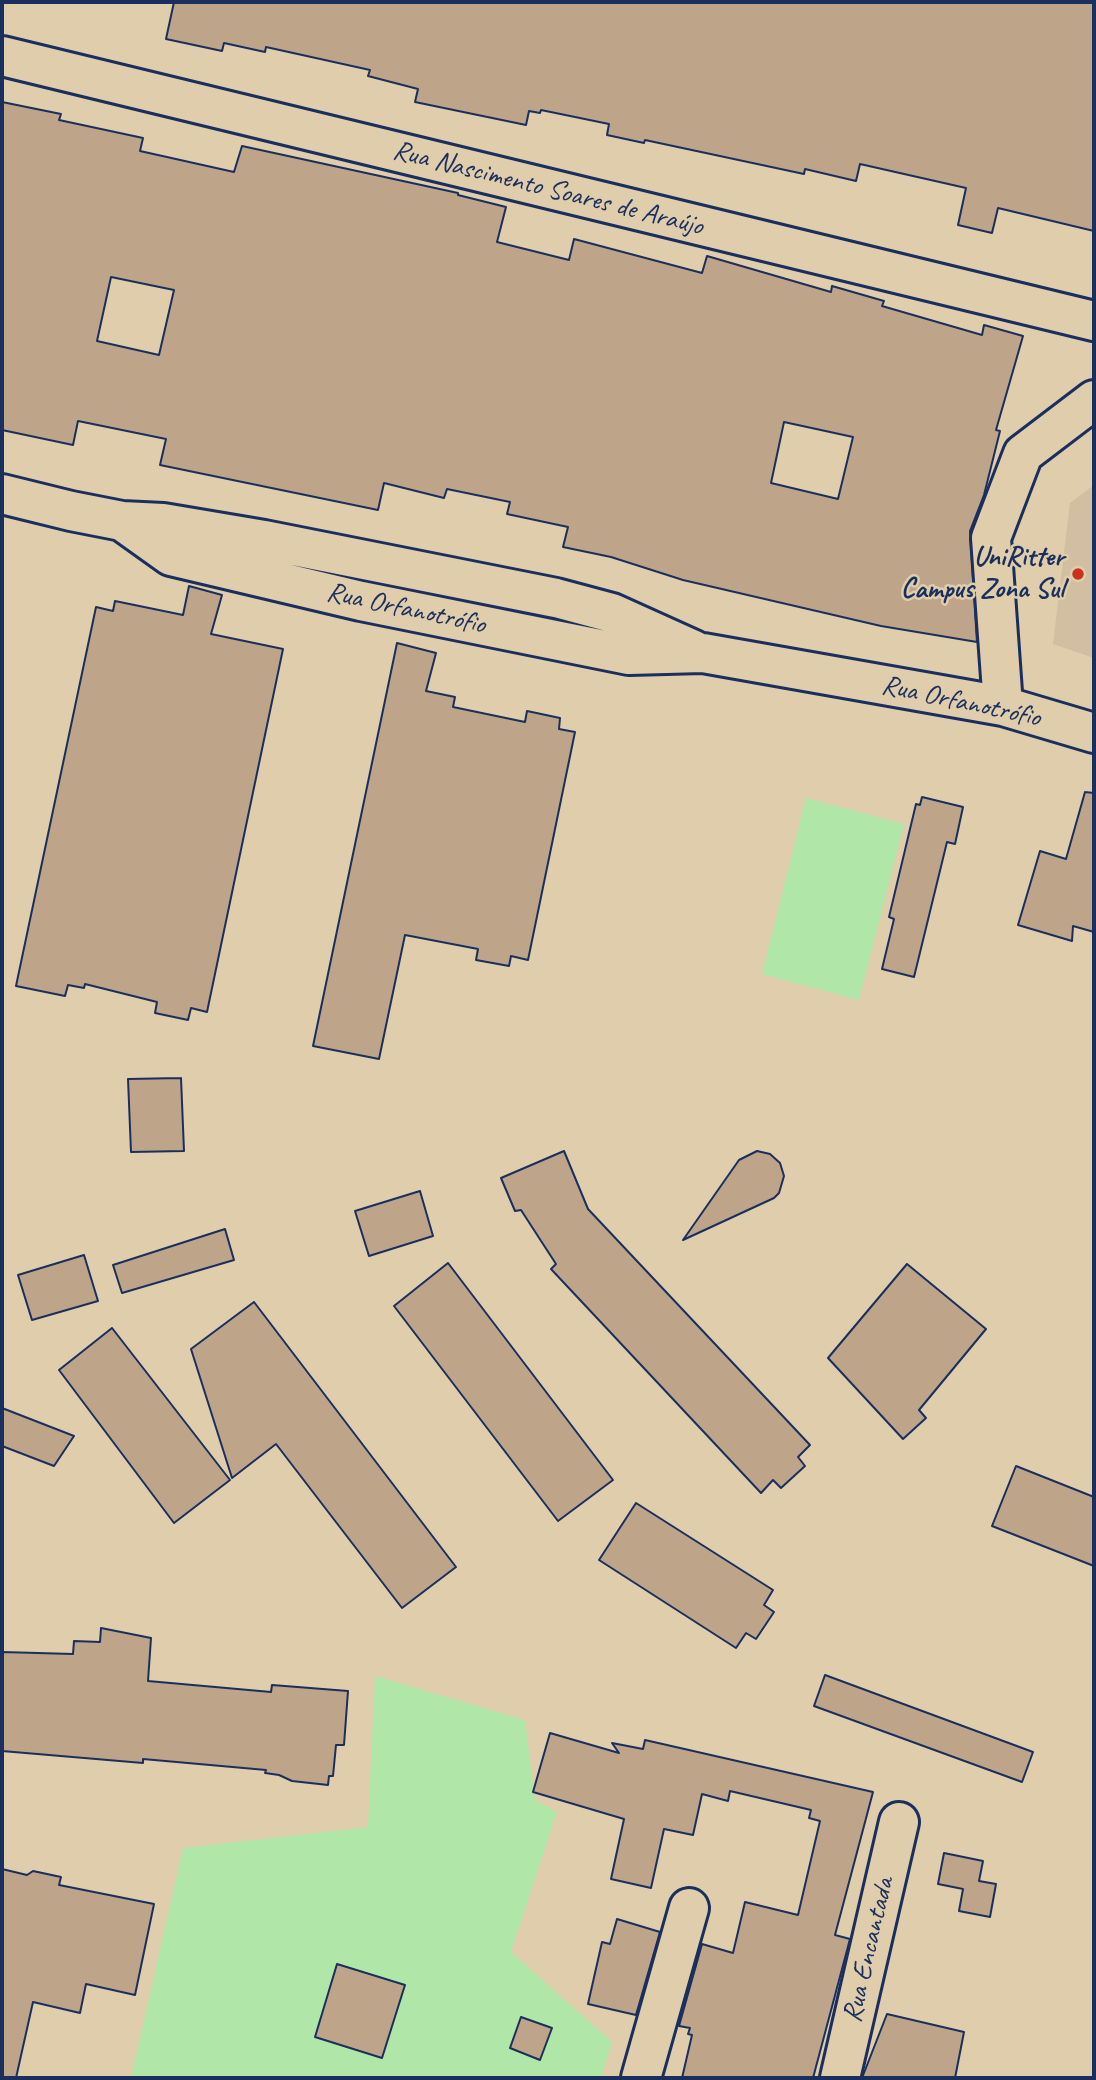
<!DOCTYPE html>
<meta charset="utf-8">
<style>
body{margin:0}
#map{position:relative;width:1096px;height:2080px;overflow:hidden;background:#e0cdab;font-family:Caveat,sans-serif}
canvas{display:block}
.frame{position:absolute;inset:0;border:4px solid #1b2f5e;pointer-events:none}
</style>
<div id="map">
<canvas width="1096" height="2080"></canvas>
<div class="frame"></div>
</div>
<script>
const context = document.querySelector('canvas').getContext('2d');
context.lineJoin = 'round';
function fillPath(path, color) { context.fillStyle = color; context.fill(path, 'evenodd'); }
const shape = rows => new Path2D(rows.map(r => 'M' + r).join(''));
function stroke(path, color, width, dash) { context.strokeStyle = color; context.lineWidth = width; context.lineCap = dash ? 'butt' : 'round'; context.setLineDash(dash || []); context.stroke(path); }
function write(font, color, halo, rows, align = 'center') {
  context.font = font + ' Caveat,sans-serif'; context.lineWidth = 5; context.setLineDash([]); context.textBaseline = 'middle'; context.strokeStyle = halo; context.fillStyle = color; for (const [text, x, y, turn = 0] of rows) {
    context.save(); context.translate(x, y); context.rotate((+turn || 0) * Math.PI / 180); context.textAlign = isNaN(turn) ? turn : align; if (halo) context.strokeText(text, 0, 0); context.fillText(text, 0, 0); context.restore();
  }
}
const built = shape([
 [1094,485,1094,658,1053,644,1070,503]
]);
const green = shape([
 [806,798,904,824,859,1000,762,974],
 [375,1676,525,1720,535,1800,557,1812,511,1952,612,2042,601,2078,131,2078,183,1848,368,1827]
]);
const building = shape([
 [174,2,1094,2,1094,231,998,208,992,233,958,225,966,188,860,164,856,181,805,169,804,174,645,140,644,143,607,135,609,124,541,110,540,113,529,111,526,125,415,102,418,89,368,76,370,70,266,47,265,52,224,43,222,51,166,39,174,2],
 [2,102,61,114,59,120,143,138,140,151,234,172,242,146,458,193,458,195,506,207,497,242,569,260,574,239,702,273,707,256,831,292,832,286,884,301,882,306,982,335,984,325,1023,336,996,430,1000,431,984,495,970,531,977,642,881,626,683,580,611,557,563,547,568,527,507,514,510,502,447,489,444,498,384,483,378,510,160,465,166,439,78,421,73,445,2,430,2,102],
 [111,277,174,290,159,355,97,341,111,277],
 [784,422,853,437,838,499,771,483,784,422],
 [189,586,222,595,211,634,283,649,207,1012,191,1008,188,1020,155,1013,157,1002,85,984,84,988,68,985,65,996,16,986,96,607,113,611,115,601,183,615,189,586],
 [397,643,436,653,426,691,455,697,453,707,525,722,527,711,560,718,559,729,575,732,528,960,511,956,509,966,476,960,478,949,405,935,379,1059,313,1046,397,643],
 [1085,792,1094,793,1094,932,1073,926,1072,941,1018,925,1040,851,1066,859,1085,792],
 [922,797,963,807,955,844,947,842,914,977,882,969,894,919,889,917,916,804,920,805,922,797],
 [181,1078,184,1151,131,1152,128,1079,181,1078],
 [564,1151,588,1209,810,1445,798,1457,805,1466,781,1488,773,1480,761,1493,551,1269,556,1264,521,1210,515,1211,501,1178,564,1151],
 [757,1151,770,1154,780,1163,784,1176,779,1193,774,1198,683,1240,739,1160,757,1151],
 [420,1191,433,1236,369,1256,355,1211,420,1191],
 [225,1229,234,1260,122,1293,113,1265,225,1229],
 [84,1255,98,1301,32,1320,18,1275,84,1255],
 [448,1263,613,1480,558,1521,394,1306,448,1263],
 [907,1264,986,1329,919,1410,926,1418,903,1439,828,1358,907,1264],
 [254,1302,456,1567,402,1608,276,1444,232,1478,191,1349,254,1302],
 [112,1328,230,1480,174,1523,59,1370,112,1328],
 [2,1408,74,1436,54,1466,2,1446,2,1408],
 [1016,1466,1094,1497,1094,1566,992,1526,1016,1466],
 [636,1503,773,1590,764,1605,774,1612,756,1639,746,1633,736,1648,599,1560,636,1503],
 [101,1628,151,1638,148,1681,271,1692,272,1685,348,1691,344,1745,336,1745,333,1776,329,1776,328,1785,292,1781,279,1775,265,1773,266,1770,143,1759,143,1763,2,1751,2,1652,73,1654,74,1641,100,1642,101,1628],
 [825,1675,1033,1752,1022,1782,814,1706,825,1675],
 [550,1733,619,1753,612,1743,643,1749,645,1740,873,1792,835,1935,850,1939,813,2078,682,2078,692,2035,688,2034,690,2028,679,2026,702,1944,733,1953,745,1902,798,1915,820,1821,809,1818,811,1810,730,1791,728,1801,702,1794,693,1835,664,1829,651,1888,611,1879,624,1819,533,1792,550,1733],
 [944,1853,983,1861,979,1881,996,1884,990,1917,959,1911,963,1889,938,1884,944,1853],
 [2,1869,27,1875,33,1871,61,1877,59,1885,154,1904,135,1995,86,1984,80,2013,33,2002,16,2078,2,2077,2,1869],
 [617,1919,660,1932,636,2015,588,2004,602,1942,610,1944,617,1919],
 [337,1964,405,1985,382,2058,315,2037,337,1964],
 [887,2014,964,2032,955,2078,862,2078,887,2014],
 [521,2017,552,2028,540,2060,510,2048,521,2017]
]);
const minor = shape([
 [2,56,1094,321],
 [2,494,71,511,122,521,163,523,264,540,556,598,612,613,694,650],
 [122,521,171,556,361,601,629,655,703,653,1003,706,1094,733],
 [1003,706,991,538,1023,454,1094,400],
 [641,2078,689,1908],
 [840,2078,899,1822]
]);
const markers = [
 [1078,574,7,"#c8321e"]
];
const streetNames = [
 ["Rua Nascimento Soares de Araújo",548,189,14],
 ["Rua Orfanotrófio",406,609,12],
 ["Rua Orfanotrófio",961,702,12],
 ["Rua Encantada",869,1950,-77]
];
const poiNames = [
 ["UniRitter",1064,558],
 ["Campus Zona Sul",1064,590]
];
fillPath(built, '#d2bea0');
fillPath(green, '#b0e7a9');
fillPath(building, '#bea589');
stroke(building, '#1b2f5e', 2);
stroke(minor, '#1b2f5e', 44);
stroke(minor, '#e0cdab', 38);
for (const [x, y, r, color] of markers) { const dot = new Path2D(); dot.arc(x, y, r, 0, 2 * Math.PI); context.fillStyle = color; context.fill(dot); stroke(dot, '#e0cdab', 2.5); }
write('28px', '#1b2f5e', '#e0cdab', streetNames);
write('bold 28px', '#1b2f5e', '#e0cdab', poiNames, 'right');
</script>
